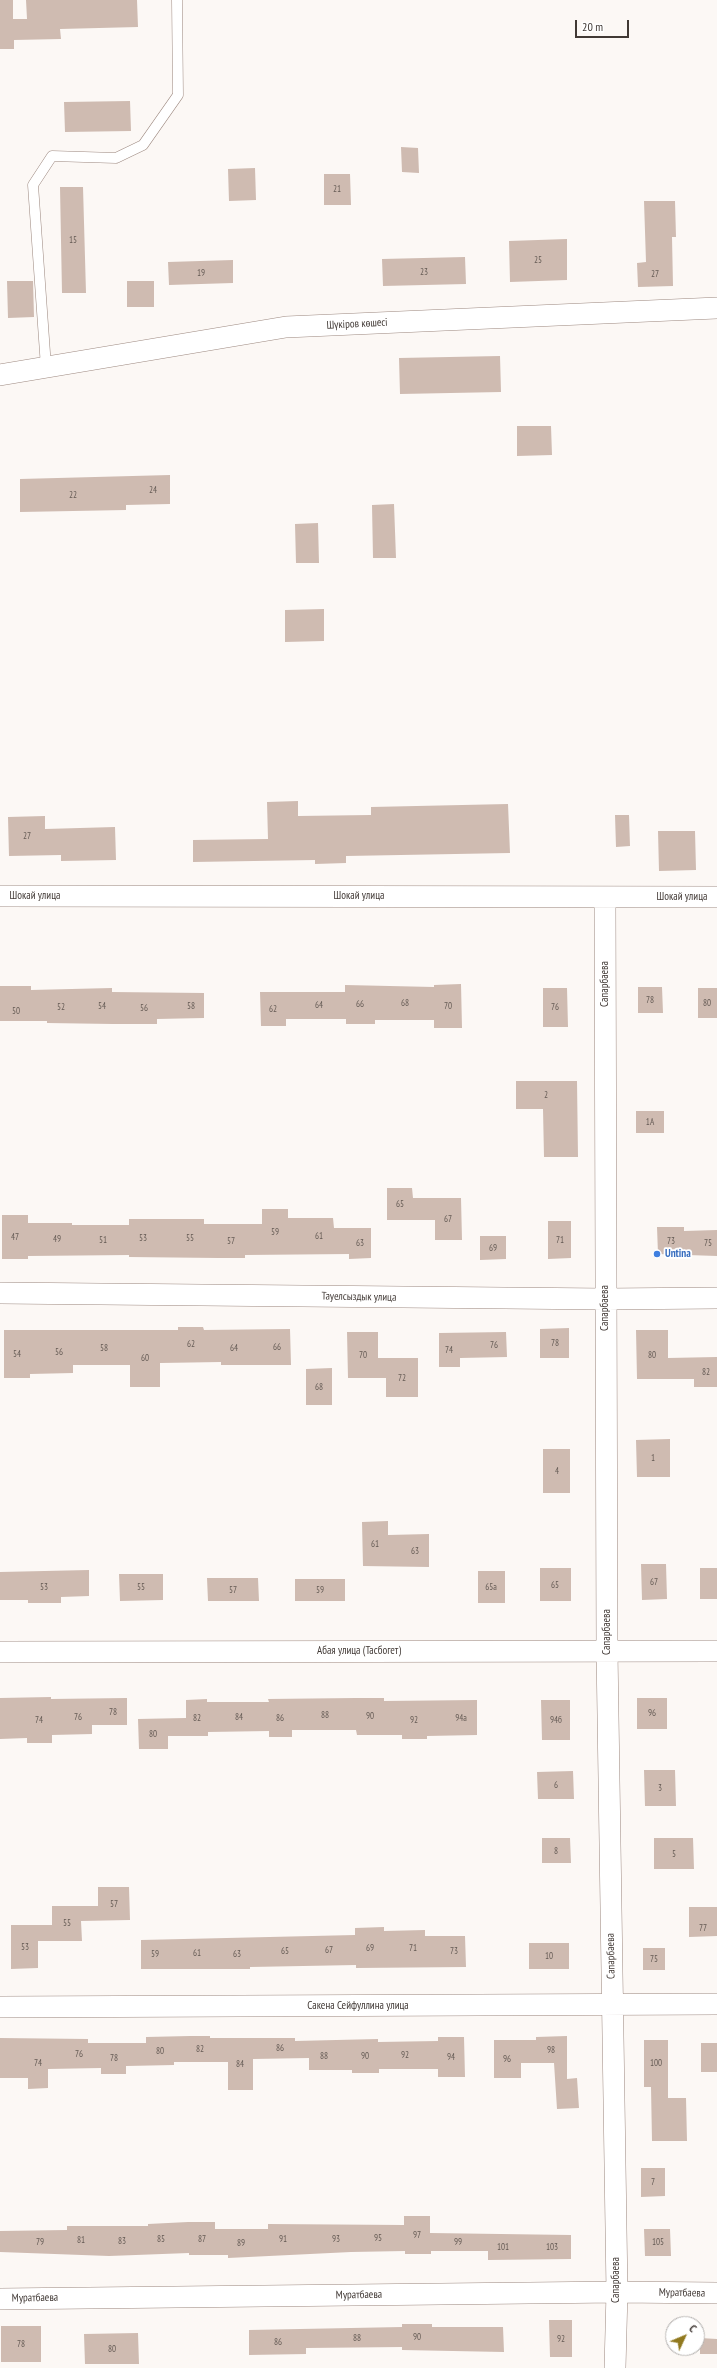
<!DOCTYPE html>
<meta charset="utf-8">
<style>
body{margin:0}
#map{position:relative;width:717px;height:2368px;overflow:hidden;background:#fcf8f5;font-family:"PT Sans Narrow",sans-serif}
canvas{display:block}
.north{position:absolute;left:665px;top:2316px;width:40px;height:40px;box-sizing:border-box;background:#fff;border:1px solid #b3b0ae;border-radius:50%;rotate:46deg;font-size:11px;font-weight:700;line-height:16px;text-align:center;color:#413935}
.north::after{content:'';display:block;margin:auto;width:14px;height:18px;background:#91791f;clip-path:polygon(50% 0,100% 100%,50% 72%,0 100%)}
.scale{position:absolute;left:575px;top:20px;width:54px;height:18px;box-sizing:border-box;border:2px solid #413935;border-top:0;padding-left:5px;font-size:12px;line-height:14px;white-space:nowrap;color:#413935;-webkit-text-stroke:3px #fff;paint-order:stroke}
</style>
<div id="map">
<canvas width="717" height="2368"></canvas>
<div class="north">С</div>
<div class="scale">20 m</div>
</div>
<script>
const context = document.querySelector('canvas').getContext('2d');
context.lineJoin = 'round';
function fillPath(path, color) { context.fillStyle = color; context.fill(path, 'evenodd'); }
const shape = rows => new Path2D(rows.map(r => 'M' + r).join(''));
function stroke(path, color, width, dash) { context.strokeStyle = color; context.lineWidth = width; context.lineCap = dash ? 'butt' : 'round'; context.setLineDash(dash || []); context.stroke(path); }
function write(font, color, halo, rows, align = 'center') {
  context.font = font + ' "PT Sans Narrow",sans-serif'; context.lineWidth = 3.5; context.setLineDash([]); context.textBaseline = 'middle'; context.strokeStyle = halo; context.fillStyle = color; for (const [text, x, y, turn = 0] of rows) {
    context.save(); context.translate(x, y); context.rotate((+turn || 0) * Math.PI / 180); context.textAlign = isNaN(turn) ? turn : align; if (halo) context.strokeText(text, 0, 0); context.fillText(text, 0, 0); context.restore();
  }
}
const building = shape([
 [0,0,13,0,13,19,27,19,26,0,137,0,138,27,60,29,61,39,14,40,14,49,0,49],
 [130,101,131,131,65,132,64,102],
 [401,147,418,148,419,173,402,172],
 [255,168,256,200,229,201,228,169],
 [324,174,350,174,351,205,324,205],
 [60,187,83,187,86,293,62,293],
 [644,201,675,201,676,237,672,237,673,286,638,287,637,263,646,262],
 [567,239,567,280,510,282,509,241],
 [465,257,466,284,383,286,382,259],
 [233,260,233,283,169,285,168,262],
 [7,281,33,281,34,317,8,318],
 [127,281,154,281,154,307,127,307],
 [500,356,501,392,400,394,399,358],
 [517,426,551,426,552,455,517,456],
 [170,475,170,504,126,505,126,510,20,512,20,479],
 [394,504,396,558,373,558,372,505],
 [318,523,319,563,296,563,295,524],
 [324,609,324,641,285,642,285,610],
 [298,801,298,816,371,815,371,807,508,804,510,853,346,856,346,863,315,864,315,860,193,862,193,840,268,839,267,802],
 [615,815,629,815,630,846,616,847],
 [45,816,45,829,115,827,116,860,61,861,61,855,9,856,8,817],
 [658,831,695,831,696,870,659,871],
 [461,984,462,1028,434,1028,434,1020,375,1020,375,1024,346,1024,346,1019,286,1019,286,1026,261,1026,260,992,345,992,345,985,434,987,434,985],
 [0,986,31,986,31,990,112,988,112,992,204,993,204,1018,157,1019,157,1024,113,1024,47,1023,47,1021,0,1021],
 [638,987,662,987,663,1013,638,1013],
 [543,988,567,988,568,1027,543,1027],
 [698,988,717,988,717,1018,698,1018],
 [516,1081,577,1081,578,1157,544,1157,543,1109,516,1109],
 [636,1111,664,1111,664,1133,636,1133],
 [387,1188,412,1188,413,1198,461,1198,462,1240,435,1240,435,1220,387,1220],
 [262,1209,288,1209,288,1218,333,1218,334,1228,371,1228,371,1258,349,1259,349,1254,245,1255,245,1258,218,1258,129,1257,129,1255,28,1256,28,1259,2,1259,2,1215,28,1215,28,1223,72,1223,72,1225,129,1225,129,1219,204,1219,204,1224,262,1224],
 [548,1221,571,1221,571,1258,548,1259],
 [657,1227,684,1227,684,1231,717,1230,717,1256,658,1254],
 [480,1236,506,1236,506,1259,480,1260],
 [178,1327,203,1327,204,1330,290,1329,291,1365,221,1365,221,1362,160,1363,160,1387,130,1387,130,1365,73,1365,73,1373,30,1374,30,1378,4,1378,4,1330,178,1330],
 [569,1328,569,1358,540,1358,540,1329],
 [636,1330,668,1330,668,1358,717,1357,717,1387,694,1387,694,1379,637,1379],
 [347,1332,378,1332,378,1358,418,1358,418,1397,386,1397,386,1378,348,1378],
 [506,1332,507,1357,460,1358,460,1367,439,1367,439,1333],
 [332,1368,332,1405,306,1405,306,1369],
 [670,1439,670,1477,637,1477,636,1440],
 [543,1449,570,1449,570,1493,543,1493],
 [388,1521,388,1535,429,1534,429,1567,363,1566,362,1522],
 [641,1564,666,1564,667,1599,642,1600],
 [540,1568,571,1568,571,1601,540,1601],
 [700,1568,717,1568,717,1599,700,1599],
 [89,1570,89,1596,61,1597,61,1603,28,1603,28,1600,0,1600,0,1572],
 [478,1571,505,1571,505,1603,478,1603],
 [119,1574,163,1574,163,1600,120,1601],
 [207,1578,258,1578,259,1601,208,1601],
 [295,1579,345,1579,345,1601,295,1601],
 [51,1697,51,1699,127,1698,127,1725,92,1725,92,1734,52,1735,52,1743,27,1743,27,1738,0,1739,0,1698],
 [356,1698,384,1698,384,1701,477,1700,477,1735,427,1736,427,1739,402,1739,402,1735,357,1735,356,1730,292,1730,292,1737,269,1737,269,1731,208,1732,208,1736,168,1736,168,1749,139,1749,138,1719,186,1718,186,1700,207,1699,207,1702,269,1702,268,1699],
 [637,1698,667,1698,667,1729,637,1729],
 [541,1700,570,1700,570,1740,542,1740],
 [644,1770,675,1770,676,1806,645,1806],
 [573,1771,574,1799,538,1799,537,1772],
 [542,1838,570,1838,571,1863,542,1863],
 [654,1838,693,1838,694,1869,654,1869],
 [98,1887,129,1887,130,1920,81,1921,82,1941,38,1941,38,1968,11,1969,11,1925,52,1925,52,1906,98,1906],
 [689,1907,717,1907,717,1936,689,1937],
 [384,1927,384,1931,425,1930,425,1936,465,1936,466,1967,356,1968,356,1965,250,1967,250,1969,141,1969,141,1940,355,1935,355,1928],
 [529,1943,569,1943,569,1969,529,1969],
 [643,1948,665,1948,665,1970,643,1970],
 [190,2036,210,2036,210,2038,295,2038,295,2041,378,2039,378,2042,438,2041,438,2037,464,2037,465,2077,438,2077,438,2069,379,2069,379,2073,352,2073,352,2070,309,2070,309,2058,253,2059,253,2090,228,2090,228,2062,174,2062,174,2065,126,2066,126,2074,101,2074,101,2068,48,2069,48,2088,28,2089,28,2078,0,2078,0,2038,88,2039,88,2043,146,2043,146,2037],
 [567,2036,567,2079,577,2078,579,2108,557,2109,554,2063,521,2063,521,2078,494,2078,494,2040,536,2040,536,2037],
 [644,2040,668,2040,668,2098,686,2098,687,2141,652,2141,651,2087,644,2087],
 [701,2043,717,2043,717,2072,701,2072],
 [641,2168,665,2168,665,2196,641,2197],
 [404,2216,430,2216,430,2233,571,2235,571,2259,488,2260,488,2251,431,2251,431,2254,405,2254,405,2251,351,2252,228,2258,228,2255,189,2255,189,2253,109,2256,0,2252,0,2231,67,2230,67,2226,148,2226,148,2224,188,2222,215,2222,215,2229,268,2229,268,2224,404,2225],
 [644,2229,670,2229,671,2256,645,2256],
 [549,2320,572,2320,572,2357,550,2357],
 [402,2324,432,2324,432,2327,503,2327,504,2352,402,2350,402,2347,306,2348,306,2354,249,2355,249,2330,402,2327],
 [1,2326,41,2326,41,2362,1,2362],
 [138,2333,139,2364,85,2364,84,2334],
 [700,2338,717,2339,717,2354,700,2354]
]);
const service = shape([
 [46,367,33,185,52,156,116,158,143,145,178,95,177,0]
]);
const minor = shape([
 [0,375,286,327,717,308],
 [0,896,717,897],
 [605,897,607,1651,617,2292,615,2368],
 [0,1293,605,1299,717,1298],
 [0,1652,717,1651],
 [0,2007,717,2004],
 [0,2299,617,2292,717,2293]
]);
const markers = [
 [657,1254,4,"#3f7fe0"]
];
const numberNames = [
 ["21",337,189],
 ["15",73,240],
 ["25",538,260],
 ["23",424,272],
 ["19",201,273],
 ["27",655,274],
 ["24",153,490],
 ["22",73,495],
 ["27",27,836],
 ["78",650,1000],
 ["68",405,1003],
 ["80",707,1003],
 ["66",360,1004],
 ["64",319,1005],
 ["54",102,1006],
 ["58",191,1006],
 ["70",448,1006],
 ["52",61,1007],
 ["76",555,1007],
 ["56",144,1008],
 ["62",273,1009],
 ["50",16,1011],
 ["2",546,1095],
 ["1А",650,1122],
 ["65",400,1204],
 ["67",448,1219],
 ["59",275,1232],
 ["61",319,1236],
 ["47",15,1237],
 ["53",143,1238],
 ["55",190,1238],
 ["49",57,1239],
 ["51",103,1240],
 ["71",560,1240],
 ["57",231,1241],
 ["73",671,1241],
 ["63",360,1243],
 ["75",708,1243],
 ["69",493,1248],
 ["78",555,1343],
 ["62",191,1344],
 ["76",494,1345],
 ["66",277,1347],
 ["58",104,1348],
 ["64",234,1348],
 ["74",449,1350],
 ["56",59,1352],
 ["54",17,1354],
 ["70",363,1355],
 ["80",652,1355],
 ["60",145,1358],
 ["82",706,1372],
 ["72",402,1378],
 ["68",319,1387],
 ["1",653,1458],
 ["4",557,1471],
 ["61",375,1544],
 ["63",415,1551],
 ["67",654,1582],
 ["65",555,1585],
 ["53",44,1587],
 ["55",141,1587],
 ["65а",491,1587],
 ["57",233,1590],
 ["59",320,1590],
 ["78",113,1712],
 ["96",652,1713],
 ["88",325,1715],
 ["90",370,1716],
 ["76",78,1717],
 ["84",239,1717],
 ["82",197,1718],
 ["86",280,1718],
 ["94а",461,1718],
 ["74",39,1720],
 ["92",414,1720],
 ["94б",556,1720],
 ["80",153,1734],
 ["6",556,1785],
 ["3",660,1788],
 ["8",556,1851],
 ["5",674,1854],
 ["57",114,1904],
 ["55",67,1923],
 ["77",703,1928],
 ["53",25,1947],
 ["69",370,1948],
 ["71",413,1948],
 ["67",329,1950],
 ["65",285,1951],
 ["73",454,1951],
 ["61",197,1953],
 ["59",155,1954],
 ["63",237,1954],
 ["10",549,1956],
 ["75",654,1959],
 ["86",280,2048],
 ["82",200,2049],
 ["98",551,2050],
 ["80",160,2051],
 ["76",79,2054],
 ["92",405,2055],
 ["88",324,2056],
 ["90",365,2056],
 ["94",451,2057],
 ["78",114,2058],
 ["96",507,2059],
 ["74",38,2063],
 ["100",656,2063],
 ["84",240,2064],
 ["7",653,2182],
 ["97",417,2235],
 ["95",378,2238],
 ["85",161,2239],
 ["87",202,2239],
 ["91",283,2239],
 ["93",336,2239],
 ["81",81,2240],
 ["83",122,2241],
 ["79",40,2242],
 ["99",458,2242],
 ["105",658,2242],
 ["89",241,2243],
 ["101",503,2247],
 ["103",552,2247],
 ["90",417,2337],
 ["88",357,2338],
 ["92",561,2339],
 ["86",278,2342],
 ["78",21,2344],
 ["80",112,2349]
];
const streetNames = [
 ["Шүкіров көшесі",357,324,-3],
 ["Шокай улица",35,896],
 ["Шокай улица",359,896],
 ["Шокай улица",682,897],
 ["Сапарбаева",605,984,-90],
 ["Тауелсыздык улица",359,1297,1],
 ["Сапарбаева",605,1308,-90],
 ["Сапарбаева",607,1632,-90],
 ["Абая улица (Тасбогет)",359,1651],
 ["Сапарбаева",611,1956,-91],
 ["Сакена Сейфуллина улица",358,2006],
 ["Сапарбаева",616,2280,-90],
 ["Муратбаева",682,2293,1],
 ["Муратбаева",359,2295,-1],
 ["Муратбаева",35,2298,-1]
];
const shopNames = [
 ["Untina",665,1254]
];
fillPath(building, '#cfbbb1');
stroke(service, '#9d8980', 11);
stroke(minor, '#9d8980', 22);
stroke(service, '#fff', 10);
stroke(minor, '#fff', 21);
for (const [x, y, r, color] of markers) { const dot = new Path2D(); dot.arc(x, y, r, 0, 2 * Math.PI); context.fillStyle = color; context.fill(dot); stroke(dot, '#fff', 1.5); }
write('9px', '#645a54', null, numberNames);
write('11px', '#413935', '#fff', streetNames);
write('bold 11px', '#366cbe', '#fff', shopNames, 'left');
</script>
